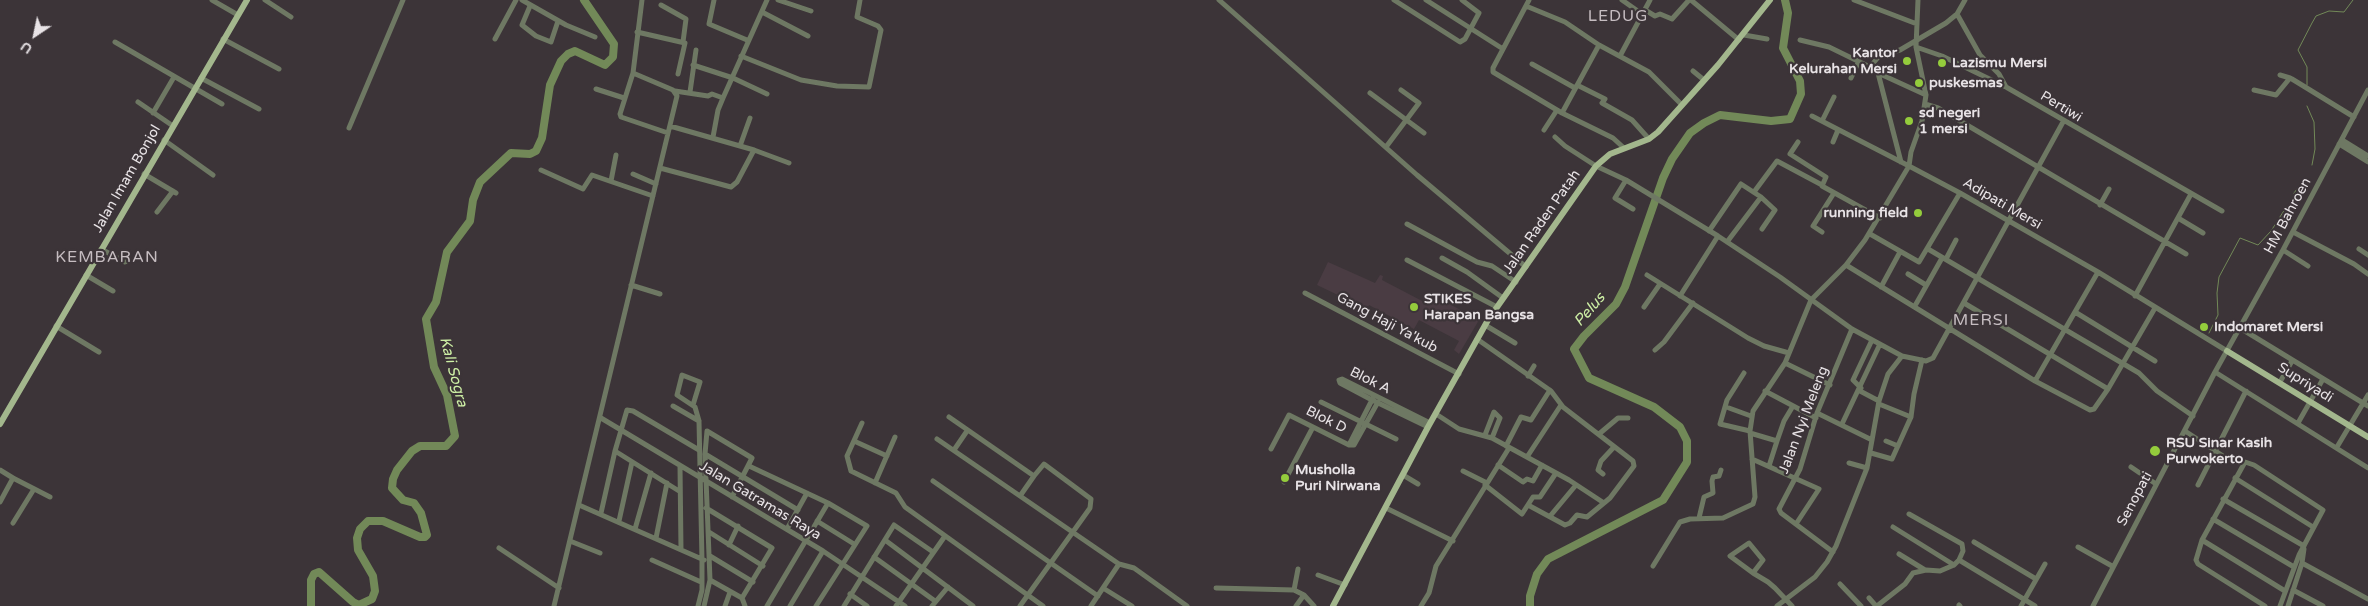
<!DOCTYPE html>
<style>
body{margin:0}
#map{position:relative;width:2368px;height:606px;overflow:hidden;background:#3c3438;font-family:"Varela Round",sans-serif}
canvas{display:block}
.north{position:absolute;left:10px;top:10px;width:50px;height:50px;-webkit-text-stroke:4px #3c3438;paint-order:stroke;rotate:214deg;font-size:14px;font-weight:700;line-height:20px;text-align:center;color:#e8e3e6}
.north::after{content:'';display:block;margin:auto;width:18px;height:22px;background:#e8e3e6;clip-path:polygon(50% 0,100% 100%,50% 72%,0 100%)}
</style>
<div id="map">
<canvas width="2368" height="606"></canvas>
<div class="north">U</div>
</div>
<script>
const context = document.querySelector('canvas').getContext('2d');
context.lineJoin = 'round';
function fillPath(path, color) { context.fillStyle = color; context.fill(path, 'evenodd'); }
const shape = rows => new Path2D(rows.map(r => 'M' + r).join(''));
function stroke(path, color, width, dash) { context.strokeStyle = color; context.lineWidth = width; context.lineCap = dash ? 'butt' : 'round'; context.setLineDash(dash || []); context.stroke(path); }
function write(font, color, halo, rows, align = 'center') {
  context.font = font + ' "Varela Round",sans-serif'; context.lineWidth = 4.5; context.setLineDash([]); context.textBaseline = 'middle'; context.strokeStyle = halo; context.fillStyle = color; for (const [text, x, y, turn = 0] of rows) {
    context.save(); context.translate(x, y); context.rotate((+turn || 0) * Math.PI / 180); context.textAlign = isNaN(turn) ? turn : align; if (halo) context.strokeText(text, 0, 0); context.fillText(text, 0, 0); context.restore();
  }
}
const built = shape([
 [1328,262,1375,283,1380,275,1383,276,1382,280,1426,303,1431,294,1479,320,1459,354,1454,350,1459,341,1419,320,1414,329,1369,305,1367,309,1317,285]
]);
const stream = shape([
 [2307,85,2307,67,2298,50,2312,23,2316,16,2329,11,2344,12,2353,0],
 [2307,106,2314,122,2315,149,2312,165],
 [2209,333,2218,315,2217,293,2219,277,2240,238,2258,245,2271,231,2285,209,2292,203,2294,193,2300,185]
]);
const river = shape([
 [311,606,311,580,314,574,319,572,353,602,359,605,372,599,375,591,373,576,358,550,357,538,360,529,368,521,383,521,420,537,425,537,427,535,421,513,414,503,403,500,392,488,393,479,397,470,412,451,420,446,446,446,455,436,447,395,434,367,426,319,436,302,447,252,470,221,473,200,480,182,511,153,530,154,536,151,542,138,550,85,561,61,568,54,575,51,605,65,613,57,614,44,584,0],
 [1530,606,1530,596,1537,574,1548,559,1663,500,1687,462,1687,441,1680,427,1654,407,1589,378,1574,349,1584,336,1616,304,1625,287,1663,178,1672,159,1690,133,1704,123,1720,115,1771,121,1790,119,1801,94,1800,81,1783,48,1788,13,1785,0]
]);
const minor = shape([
 [212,0,238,15],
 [265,0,291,17],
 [522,0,566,25,595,37],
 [714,0,709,24,747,40],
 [778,0,811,11],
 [1219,0,1417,175,1526,267],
 [1394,0,1460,42,1465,39,1479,13,1462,0],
 [1426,0,1503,49],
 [1529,0,1493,68,1493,72,1562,113,1613,138,1624,148],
 [1622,0,1642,14],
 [1691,0,1739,40],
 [1854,0,1917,24],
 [1918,0,1916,47,1926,95,1922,121,1911,152,1909,166,1960,193,2098,272,2227,351],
 [661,5,686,19,683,42],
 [530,6,522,25,536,36,551,42,558,21],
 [1526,6,1565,22,1599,45,1649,72,1682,105],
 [1645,10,1655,16,1660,14,1672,19,1689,0],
 [762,12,808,36],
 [1957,14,1980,55,1999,74,2006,87],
 [637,32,685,43,678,74],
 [1744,35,1767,39],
 [223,39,279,69],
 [495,39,516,0],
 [1800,40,1829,47,1870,67,1878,73,1901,162],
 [115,42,222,104],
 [1916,47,1942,56,2006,87,2222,211],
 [741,56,801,80,837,86,869,87,881,30,878,26,857,17,860,0],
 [1620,56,1650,0],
 [1532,64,1575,88],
 [693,65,733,78,767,94],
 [1870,67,1880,55,1900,50,1946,23,1957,14,1965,0],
 [1693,71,1704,80],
 [633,73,620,114,621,117,668,133],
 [1878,73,1926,95],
 [2280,75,2290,78],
 [201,78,259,109],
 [1851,78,1859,61],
 [1577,85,1605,99,1602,103,1632,120,1649,139],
 [596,89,624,98],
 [2254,90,2276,95,2290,78,2292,79,2354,117],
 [675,91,708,96,712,94,723,98,767,0],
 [690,92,696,50],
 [1370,93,1424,133],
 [138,102,173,126],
 [1925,104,1938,108,2186,254],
 [153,113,174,77],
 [1562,113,1599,45],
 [1822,121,1834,97],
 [349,128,403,0],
 [1544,130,1557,110],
 [713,137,718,110,723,98],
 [1555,137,1565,146,1596,166,1626,180,1718,236,1780,277,1852,329,1902,356,1926,361,1933,358,2063,122],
 [164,140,213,175],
 [2342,140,2368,156],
 [1798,142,1790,154,1826,177,1822,186,1880,218],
 [1833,142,1838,130],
 [2339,144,2368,162],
 [740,146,750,118],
 [1386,147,1419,103,1401,90],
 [754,150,789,163],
 [660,168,731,187,737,182,754,150,670,126],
 [541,170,583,189,592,175,653,196],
 [144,174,176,193],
 [633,174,656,184],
 [1626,180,1615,198,1633,209],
 [611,181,616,155],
 [1754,192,1777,161,1822,185],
 [2100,205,2109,189],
 [157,212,173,191],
 [2178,218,2203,233],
 [1407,224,1477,262,1492,266,1516,282],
 [1709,231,1741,184,1761,197],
 [1822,232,1813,226,1834,193],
 [2293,232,2354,264,2368,274],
 [1870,234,1919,262,1960,193],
 [1727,242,1761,197,1775,210,1762,229],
 [101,249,125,262,128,261],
 [1928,249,2139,373,2157,391,2193,416],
 [2359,249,2368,255],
 [2283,250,2308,266],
 [1442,258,1467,272,1503,298],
 [1946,259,1956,240],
 [1407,260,1497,307],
 [1846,265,2035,381,2090,410,2094,409,2108,389,2155,308],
 [1908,274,1926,285],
 [86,275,113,291],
 [1647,275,1748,338,1764,346,1789,353],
 [631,285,660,294],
 [1881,287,1900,252],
 [1305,293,1459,374],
 [1680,296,1718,236],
 [2135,296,2191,194],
 [1964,303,2108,389],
 [1916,304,1942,258],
 [1644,307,1660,284],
 [2075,312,2155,361],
 [1485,325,1515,343],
 [56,326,99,352],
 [2240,328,2368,406],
 [1655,350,1664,342,1693,303],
 [1785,363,1830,385],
 [2215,372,2368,468],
 [1744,373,1727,400,1720,424,1750,431],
 [1528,376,1534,366],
 [2035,381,2098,272],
 [2280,382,2292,361],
 [1861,388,1853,380,1872,340],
 [1765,391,1816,418],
 [1860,391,1879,401],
 [1321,402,1396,439],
 [1879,404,1911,417],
 [693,405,700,382,682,375,677,395,695,407,699,421,702,560,702,590,698,606],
 [673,406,699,421],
 [1729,408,1751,416],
 [1817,413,1872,440],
 [1436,414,1459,429,1492,438,1569,480,1604,503,1610,498,1634,466,1633,461,1563,407,1551,391,1477,339],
 [949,417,1034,476,1044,464,1091,499,1090,508,1020,606],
 [601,418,823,551,905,606],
 [862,423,847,456,851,471,896,493,905,507,1043,606],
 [2298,423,2323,379],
 [1842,424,1880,344],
 [1428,427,1372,400,1340,383,1339,380,1342,379,1430,423],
 [2185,431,2223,456],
 [1750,433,1777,441,1784,421,1793,406],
 [1599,434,1618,418,1628,418],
 [1485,435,1494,412,1500,418,1492,438],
 [937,439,1119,564,1134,568,1187,606],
 [854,441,887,456],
 [1886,441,1898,446],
 [1349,445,1354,445,1378,402],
 [1349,445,1373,398],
 [1506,446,1521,417,1531,420,1550,390],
 [2337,447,2368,395],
 [1271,449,1289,415,1349,445],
 [954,450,967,431],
 [615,451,679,491],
 [1871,453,1892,459,1911,417,1914,394,1922,360],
 [705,454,798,510],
 [1527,457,1561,405],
 [1752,459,1819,489,1796,524],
 [1849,463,1867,468],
 [1498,465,1523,482,1527,479,1533,481,1542,465],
 [680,466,681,550],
 [749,466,828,503,867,526,816,606],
 [1769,466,1777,441],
 [2131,467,2156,484],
 [0,470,13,478,0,502],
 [1463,471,1487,483],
 [1603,474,1598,470,1601,461,1614,447],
 [1403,475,1418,484],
 [13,478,50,497],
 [2235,478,2313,527],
 [933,481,1098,596],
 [1284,482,1313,427],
 [875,483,895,437],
 [1485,485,1522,514,1533,497,1540,497,1556,473],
 [2198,485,2246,391],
 [1020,496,1034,476],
 [2223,499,2304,546],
 [579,505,704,560],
 [1528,505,1565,525,1570,523,1577,515,1587,517,1604,503],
 [706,508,772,548,742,598,710,580],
 [1386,508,1453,541],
 [601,513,615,451,627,410,633,411,699,450],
 [1909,514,1962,544,1963,551,1959,560],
 [1551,515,1576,485],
 [1699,518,1704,497,1713,493,1712,481,1713,477,1719,476,1721,470],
 [2213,519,2294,567],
 [619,521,632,462],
 [817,521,854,544],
 [13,523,34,489],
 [1893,527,1954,565],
 [635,529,651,473],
 [787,529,807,493],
 [709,532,763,566],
 [656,538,667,483],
 [885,540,973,606],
 [2202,540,2285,591],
 [570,541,600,553],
 [1974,542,2036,579],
 [729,545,738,526],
 [2078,547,2112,566],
 [499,548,559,588],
 [1833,552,1781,513,1779,509,1800,469,1817,413,1852,329],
 [1899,554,1925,570],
 [710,556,753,582],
 [874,557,935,601],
 [652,560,701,582],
 [2302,563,2368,599],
 [1653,566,1680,522,1690,519,1723,518,1753,504,1755,497,1750,431,1753,411,1785,363,1811,300,1846,265,1865,240,1909,166,1812,116],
 [1753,573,1763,560,1749,543,1730,556,1753,573,1768,582,1775,588,1792,606],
 [1318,575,1345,585],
 [1840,584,1861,606],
 [1103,588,1132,606],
 [1216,588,1294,590,1304,595,1314,606],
 [1294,590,1298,569],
 [2293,590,2323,606],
 [850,594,867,606],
 [742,598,745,606],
 [1869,598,1876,606],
 [1959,605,1960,606],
 [554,606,677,96,673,90,633,73,642,0],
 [704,606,710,580,705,454,707,431,752,458,732,497],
 [725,606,730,592],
 [767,606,828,503],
 [790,606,823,551],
 [844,606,894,525,933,552],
 [896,606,945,536],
 [932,606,948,587],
 [1091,606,1119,564],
 [1296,606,1304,595],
 [1421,606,1429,593,1436,566,1509,448],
 [1777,606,1815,577,1827,562,1836,546,1867,468,1879,401,1888,374,1902,356],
 [1877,606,1905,584,1913,573,1926,570,1940,571,1954,565,1959,560,2035,606],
 [2021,606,2045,564],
 [2093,606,2215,372,2283,250,2368,90],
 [2265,606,2198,564,2196,560,2202,540,2245,462,2254,465,2323,510,2299,555,2280,606],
 [2288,606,2302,563,2304,549]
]);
const major = shape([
 [2227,351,2368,437],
 [0,424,247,0],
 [1333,606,1428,427,1488,320,1596,166,1610,154,1649,139,1658,132,1718,65,1770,0]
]);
const markers = [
 [1907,61,5,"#94cc3c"],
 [1942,63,5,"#94cc3c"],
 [1919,83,5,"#94cc3c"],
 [1909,121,5,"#94cc3c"],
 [1918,213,5,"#94cc3c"],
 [1414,307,5,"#94cc3c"],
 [2204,327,5,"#94cc3c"],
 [2155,451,6,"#94cc3c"],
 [1285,478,5,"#94cc3c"]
];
const poiNames = [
 ["Kantor",1897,53,"right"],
 ["Kelurahan Mersi",1897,69,"right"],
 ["Lazismu Mersi",1952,63],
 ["puskesmas",1929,83],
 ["sd negeri",1919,113],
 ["1 mersi",1919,129],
 ["running field",1908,213,"right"],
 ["STIKES",1424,299],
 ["Harapan Bangsa",1424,315],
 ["Indomaret Mersi",2214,327],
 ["RSU Sinar Kasih",2166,443],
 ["Purwokerto",2166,459],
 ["Musholla",1295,470],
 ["Puri Nirwana",1295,486]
];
const streetNames = [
 ["Pertiwi",2061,107,31],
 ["Jalan Imam Bonjol",127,179,-60],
 ["Adipati Mersi",2002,204,30],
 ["HM Bahroen",2288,216,-62],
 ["Jalan Raden Patah",1542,222,-55],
 ["Gang Haji Ya'kub",1387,323,28],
 ["Blok A",1370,381,26],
 ["Supriyadi",2305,383,32],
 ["Blok D",1326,420,26],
 ["Jalan Nyi Meleng",1804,420,-69],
 ["Senopati",2135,499,-62],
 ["Jalan Gatramas Raya",760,501,31]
];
const waterNames = [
 ["Pelus",1590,310,-49],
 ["Kali Sogra",453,372,75]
];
const quarterNames = [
 ["LEDUG",1618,17],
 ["KEMBARAN",107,258],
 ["MERSI",1981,321]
];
fillPath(built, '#4a3c43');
stroke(stream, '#728958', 1);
stroke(river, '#728958', 8);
stroke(minor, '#6e7863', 5);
stroke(major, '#a3b78d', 6);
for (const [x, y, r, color] of markers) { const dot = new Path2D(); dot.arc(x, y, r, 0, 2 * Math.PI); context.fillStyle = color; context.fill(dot); stroke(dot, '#3c3438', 2); }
write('bold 14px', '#e8e3e6', '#3c3438', poiNames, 'left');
write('14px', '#e8e3e6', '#3c3438', streetNames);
write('italic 15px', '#cdefa5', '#3c3438', waterNames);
context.letterSpacing = '1px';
write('16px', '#c6bdc1', '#3c3438', quarterNames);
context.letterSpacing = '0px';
</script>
